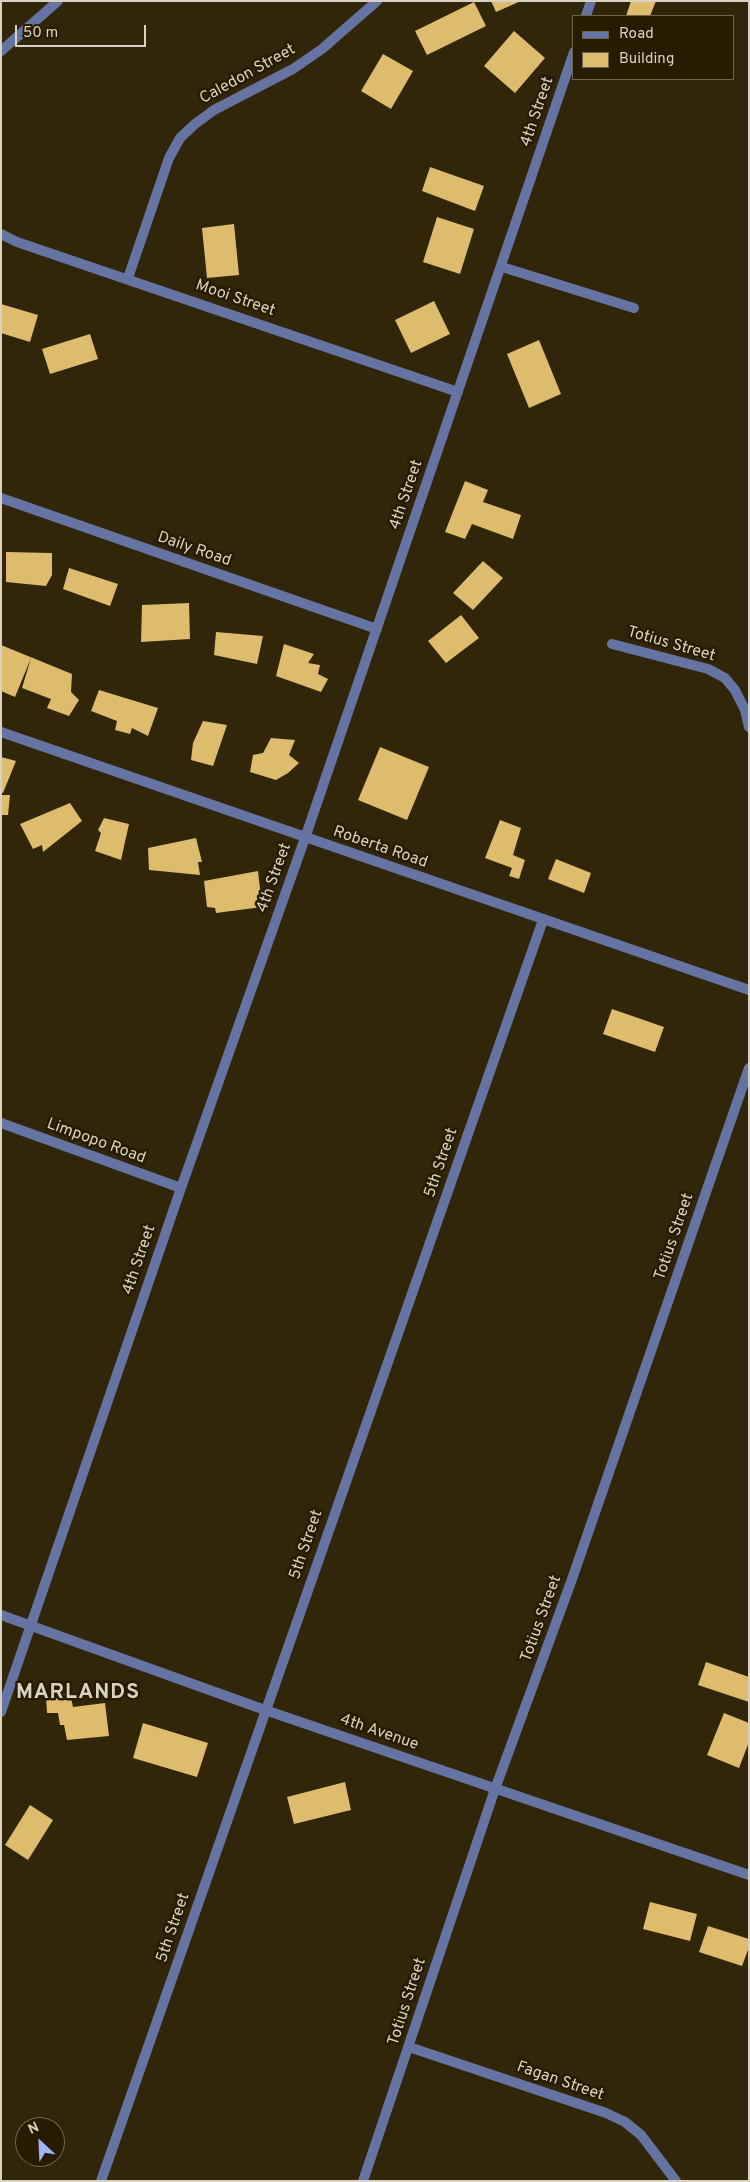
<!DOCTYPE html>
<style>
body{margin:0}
#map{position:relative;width:750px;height:2182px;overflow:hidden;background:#31250a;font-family:Overpass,sans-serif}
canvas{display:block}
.frame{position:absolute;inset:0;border:2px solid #d9d2c3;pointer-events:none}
.legend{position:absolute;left:572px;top:15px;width:162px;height:65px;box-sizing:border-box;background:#271c02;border:1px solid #6e654f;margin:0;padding:6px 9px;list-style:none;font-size:15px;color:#d9d2c3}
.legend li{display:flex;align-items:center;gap:10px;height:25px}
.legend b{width:25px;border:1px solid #6e654f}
.north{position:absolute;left:15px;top:2117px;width:50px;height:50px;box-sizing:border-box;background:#271c02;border:1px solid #6e654f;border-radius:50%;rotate:335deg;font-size:14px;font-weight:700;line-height:20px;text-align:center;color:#d9d2c3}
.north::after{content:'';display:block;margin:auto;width:18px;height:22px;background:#9eb4fd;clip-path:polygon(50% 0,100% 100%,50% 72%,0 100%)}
.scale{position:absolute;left:15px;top:25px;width:131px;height:22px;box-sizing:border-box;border:2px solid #d9d2c3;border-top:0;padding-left:6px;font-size:15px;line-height:18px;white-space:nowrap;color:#d9d2c3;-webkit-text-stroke:4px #271c02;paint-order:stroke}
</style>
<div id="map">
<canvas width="750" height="2182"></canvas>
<div class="frame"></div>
<ul class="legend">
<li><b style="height:6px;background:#6574a2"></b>Road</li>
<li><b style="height:14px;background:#debc6d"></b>Building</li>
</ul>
<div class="north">N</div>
<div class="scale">50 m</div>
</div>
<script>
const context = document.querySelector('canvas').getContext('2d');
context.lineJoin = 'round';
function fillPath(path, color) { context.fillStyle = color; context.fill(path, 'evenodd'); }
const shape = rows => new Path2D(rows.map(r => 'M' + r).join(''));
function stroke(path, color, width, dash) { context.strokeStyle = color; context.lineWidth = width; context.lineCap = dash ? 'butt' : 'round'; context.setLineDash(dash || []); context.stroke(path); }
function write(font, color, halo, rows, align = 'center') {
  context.font = font + ' Overpass,sans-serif'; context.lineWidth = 5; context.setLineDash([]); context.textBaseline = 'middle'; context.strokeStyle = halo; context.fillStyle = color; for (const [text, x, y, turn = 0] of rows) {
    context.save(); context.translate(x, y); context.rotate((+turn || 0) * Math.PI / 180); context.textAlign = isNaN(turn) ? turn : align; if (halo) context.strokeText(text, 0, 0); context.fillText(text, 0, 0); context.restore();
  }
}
const building = shape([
 [491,1,521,1,496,12],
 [631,1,656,1,650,16,626,16],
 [474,2,486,26,427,55,415,31],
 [514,31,545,58,515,93,484,66],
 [383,54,413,71,391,109,361,91],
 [430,167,484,186,475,211,422,191],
 [437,217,474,229,460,274,423,262],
 [234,224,239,275,207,278,202,228],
 [434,301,450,334,411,353,395,320],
 [1,304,38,315,30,342,1,333],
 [90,334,98,359,50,374,42,349],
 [539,340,561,394,529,408,507,354],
 [465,481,488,490,483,502,521,515,513,539,472,524,465,539,445,532],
 [6,552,52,553,52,575,46,586,6,582],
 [483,561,503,578,473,610,453,593],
 [69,568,118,584,110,606,63,589],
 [189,603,190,639,141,642,142,605],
 [461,615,479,638,446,663,428,641],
 [216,632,263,636,257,664,214,655],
 [284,644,314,654,308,663,320,665,318,674,328,679,321,692,276,676],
 [1,645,72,674,71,692,79,700,69,716,47,708,51,699,22,688,31,658,15,697,1,691],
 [99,690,158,708,148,736,132,728,130,734,115,730,117,721,91,711],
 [203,721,227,725,213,766,191,760,193,743],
 [271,738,295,740,289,755,299,763,288,773,276,780,250,772,253,755,263,753],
 [380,747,429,767,407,820,358,800],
 [1,757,16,761,3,793,1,792],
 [1,795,10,795,8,815,1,815],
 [70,803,82,821,43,852,42,845,33,849,20,824],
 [104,818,129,824,121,860,95,851,101,833,98,830],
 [500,820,521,828,513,855,525,860,519,879,509,876,512,868,485,858],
 [196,838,202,862,198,862,200,875,149,870,148,848],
 [556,859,591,873,584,893,548,879],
 [258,871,262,907,216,913,215,908,207,907,204,881],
 [612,1009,664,1027,655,1052,603,1034],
 [706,1662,749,1677,749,1702,698,1685],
 [70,1693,73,1707,105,1703,109,1736,67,1740,64,1725,60,1725,58,1713,47,1713,46,1696],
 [724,1713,749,1723,749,1742,739,1768,707,1755],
 [143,1723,208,1743,197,1777,133,1758],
 [345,1782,351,1810,294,1824,287,1797],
 [30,1805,53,1820,28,1860,5,1845],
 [650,1902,697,1914,690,1941,643,1929],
 [708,1926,749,1939,749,1947,742,1966,699,1952]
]);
const minor = shape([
 [586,16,591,1],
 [1,51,58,1],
 [1,234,17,242,458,392],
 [502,267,634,308],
 [128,278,169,158,180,138,195,124,214,110,293,69,322,49,377,1],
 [1,498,377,629],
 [612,644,708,669,725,678,735,690,745,710,749,727],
 [1,732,749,990],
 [1,1123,181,1188],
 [1,1615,265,1710,749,1875],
 [1,1712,181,1188,305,838,574,52],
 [409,2047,606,2113,625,2122,641,2135,676,2181],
 [101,2181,543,920],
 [363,2181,495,1789,571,1582,749,1068]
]);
const streetNames = [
 ["Caledon Street",248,75,-29],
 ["4th Street",538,112,-71],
 ["Mooi Street",235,299,19],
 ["4th Street",407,495,-71],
 ["Daily Road",194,550,19],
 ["Totius Street",671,645,16],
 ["Roberta Road",380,848,19],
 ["4th Street",275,878,-70],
 ["Limpopo Road",96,1142,20],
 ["5th Street",442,1163,-71],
 ["Totius Street",675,1237,-71],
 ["4th Street",140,1260,-71],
 ["5th Street",307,1545,-71],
 ["Totius Street",542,1619,-70],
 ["4th Avenue",379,1733,19],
 ["5th Street",174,1928,-71],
 ["Totius Street",408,2002,-72],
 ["Fagan Street",560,2082,19]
];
const districtNames = [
 ["MARLANDS",78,1694]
];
fillPath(building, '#debc6d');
stroke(minor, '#6574a2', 10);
write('16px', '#d9d2c3', '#271c02', streetNames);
context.letterSpacing = '1px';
write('bold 21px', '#d9d2c3', '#271c02', districtNames);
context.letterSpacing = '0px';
</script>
